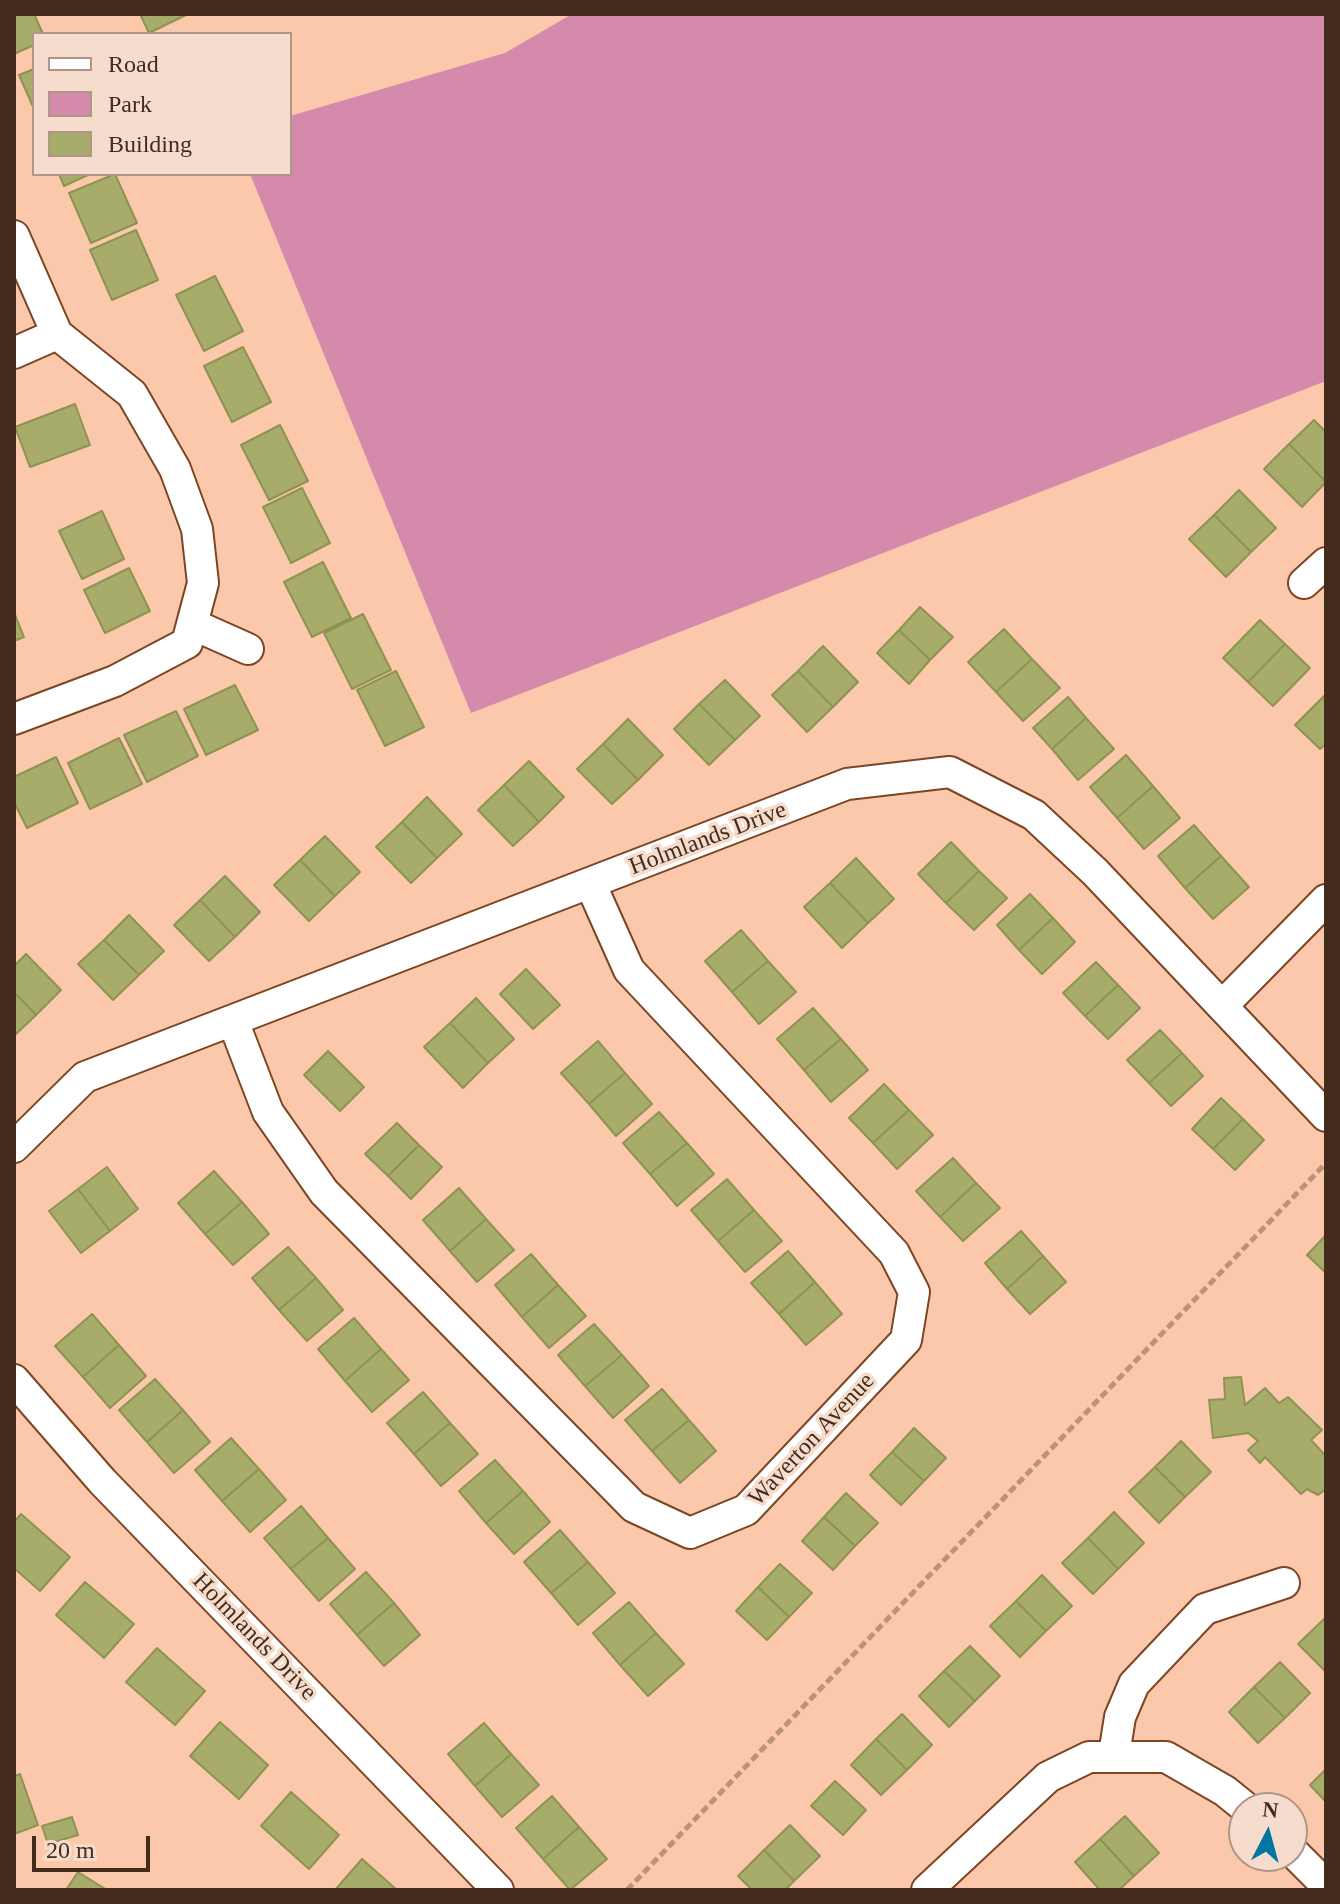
<!DOCTYPE html>
<style>
body{margin:0}
#map{position:relative;width:1340px;height:1904px;overflow:hidden;background:#fcc8ab;font-family:Georgia,serif}
canvas{display:block}
.frame{position:absolute;inset:0;border:16px solid #442c1d;pointer-events:none}
.legend{position:absolute;left:32px;top:32px;width:260px;height:144px;box-sizing:border-box;background:#f6dccd;border:2px solid #af9687;margin:0;padding:10px 14px;list-style:none;font-size:24px;color:#442c1d}
.legend li{display:flex;align-items:center;gap:16px;height:40px}
.legend b{width:40px;border:2px solid #af9687}
.north{position:absolute;left:1228px;top:1792px;width:80px;height:80px;box-sizing:border-box;background:#f6dccd;border:2px solid #af9687;border-radius:50%;rotate:6deg;font-size:22px;font-weight:700;line-height:32px;text-align:center;color:#442c1d}
.north::after{content:'';display:block;margin:auto;width:28px;height:36px;background:#0076a0;clip-path:polygon(50% 0,100% 100%,50% 72%,0 100%)}
.scale{position:absolute;left:32px;top:1836px;width:118px;height:36px;box-sizing:border-box;border:4px solid #442c1d;border-top:0;padding-left:10px;font-size:24px;line-height:28px;white-space:nowrap;color:#442c1d;-webkit-text-stroke:6px #f6dccd;paint-order:stroke}
</style>
<div id="map">
<canvas width="1340" height="1904"></canvas>
<div class="frame"></div>
<ul class="legend">
<li><b style="height:10px;background:#fff"></b>Road</li>
<li><b style="height:22px;background:#d58aac"></b>Park</li>
<li><b style="height:22px;background:#a8ac6a"></b>Building</li>
</ul>
<div class="north">N</div>
<div class="scale">20 m</div>
</div>
<script>
const context = document.querySelector('canvas').getContext('2d');
context.lineJoin = 'round';
function fillPath(path, color) { context.fillStyle = color; context.fill(path, 'evenodd'); }
const shape = rows => new Path2D(rows.map(r => 'M' + r).join(''));
function stroke(path, color, width, dash) { context.strokeStyle = color; context.lineWidth = width; context.lineCap = dash ? 'butt' : 'round'; context.setLineDash(dash || []); context.stroke(path); }
function write(font, color, halo, rows, align = 'center') {
  context.font = font + ' Georgia,serif'; context.lineWidth = 7; context.setLineDash([]); context.textBaseline = 'middle'; context.strokeStyle = halo; context.fillStyle = color; for (const [text, x, y, turn = 0] of rows) {
    context.save(); context.translate(x, y); context.rotate((+turn || 0) * Math.PI / 180); context.textAlign = isNaN(turn) ? turn : align; if (halo) context.strokeText(text, 0, 0); context.fillText(text, 0, 0); context.restore();
  }
}
const green = shape([
 [572,14,1326,14,1326,381,471,713,250,174,290,174,290,116,505,53]
]);
const building = shape([
 [14,14,34,14,43,34,34,34,34,45,14,54,14,14],
 [140,14,188,14,149,33,140,14],
 [34,69,34,109,19,75,34,69],
 [59,174,90,174,64,186,59,174],
 [115,174,137,223,91,243,69,193,115,174],
 [136,230,158,280,112,300,90,250,136,230],
 [215,276,243,331,204,351,176,295,215,276],
 [243,347,271,402,232,422,204,366,243,347],
 [75,404,90,445,30,467,15,427,75,404],
 [1314,420,1326,432,1326,482,1289,444,1314,420],
 [280,425,308,481,269,500,241,445,280,425],
 [1289,444,1326,482,1302,507,1264,469,1289,444],
 [302,488,330,543,291,563,263,507,302,488],
 [1239,490,1276,528,1251,552,1214,515,1239,490],
 [102,511,124,559,82,579,59,531,102,511],
 [1214,515,1251,552,1226,577,1189,539,1214,515],
 [323,562,351,618,312,637,284,582,323,562],
 [129,568,150,611,105,633,84,590,129,568],
 [920,607,953,637,930,660,899,630,920,607],
 [14,612,24,637,14,641,14,612],
 [363,614,391,670,352,689,324,633,363,614],
 [1260,620,1285,644,1248,682,1223,658,1260,620],
 [1004,629,1032,659,996,692,968,662,1004,629],
 [899,630,930,660,909,684,877,653,899,630],
 [1285,644,1310,668,1273,706,1248,682,1285,644],
 [823,646,858,682,833,707,798,671,823,646],
 [1032,659,1060,688,1023,721,996,692,1032,659],
 [396,671,424,727,385,746,357,690,396,671],
 [798,671,833,707,807,732,772,695,798,671],
 [725,680,760,716,735,740,699,704,725,680],
 [235,685,258,730,206,755,184,709,235,685],
 [1326,694,1326,744,1320,749,1295,725,1326,694],
 [1068,697,1086,718,1052,749,1033,728,1068,697],
 [699,704,735,740,709,765,674,729,699,704],
 [176,711,198,756,147,782,124,735,176,711],
 [1086,718,1114,749,1078,780,1052,749,1086,718],
 [628,719,663,755,638,780,603,744,628,719],
 [119,738,142,784,90,809,68,763,119,738],
 [603,744,638,780,612,804,577,769,603,744],
 [1126,755,1153,786,1117,818,1090,787,1126,755],
 [56,757,78,803,27,828,14,802,14,777,56,757],
 [529,761,564,797,539,822,504,785,529,761],
 [504,785,539,822,513,846,478,810,504,785],
 [1153,786,1180,818,1144,849,1117,818,1153,786],
 [427,797,462,834,437,858,402,822,427,797],
 [402,822,437,858,411,883,376,847,402,822],
 [1194,825,1221,856,1185,888,1158,856,1194,825],
 [325,836,360,872,335,896,300,860,325,836],
 [951,842,979,871,946,903,918,874,951,842],
 [1221,856,1249,887,1213,919,1185,888,1221,856],
 [856,858,894,899,868,923,830,883,856,858],
 [300,860,335,896,309,921,274,885,300,860],
 [979,871,1007,898,974,930,946,903,979,871],
 [225,876,260,912,235,937,200,900,225,876],
 [830,883,868,923,842,948,804,907,830,883],
 [1030,894,1053,918,1019,950,997,925,1030,894],
 [200,900,235,937,209,961,174,925,200,900],
 [129,915,164,951,139,975,104,940,129,915],
 [1053,918,1075,942,1042,974,1019,950,1053,918],
 [741,930,768,961,732,992,705,961,741,930],
 [104,940,139,975,113,1000,78,964,104,940],
 [26,954,61,990,36,1015,14,992,14,966,26,954],
 [768,961,796,992,759,1024,732,992,768,961],
 [1096,962,1118,985,1085,1016,1063,993,1096,962],
 [526,969,560,1005,533,1029,500,994,526,969],
 [1118,985,1140,1008,1108,1039,1085,1016,1118,985],
 [14,992,36,1015,14,1036,14,992],
 [476,998,514,1039,488,1063,450,1023,476,998],
 [813,1008,841,1039,804,1070,777,1039,813,1008],
 [450,1023,488,1063,463,1088,424,1047,450,1023],
 [1160,1030,1182,1053,1149,1083,1127,1060,1160,1030],
 [841,1039,868,1070,831,1102,804,1070,841,1039],
 [598,1041,625,1073,589,1104,561,1073,598,1041],
 [328,1051,364,1087,340,1111,304,1075,328,1051],
 [1182,1053,1203,1076,1171,1106,1149,1083,1182,1053],
 [625,1073,652,1104,616,1136,589,1104,625,1073],
 [884,1084,909,1110,873,1143,849,1118,884,1084],
 [1221,1098,1243,1119,1213,1149,1192,1129,1221,1098],
 [909,1110,933,1135,897,1169,873,1143,909,1110],
 [659,1112,687,1143,650,1174,623,1143,659,1112],
 [1243,1119,1264,1140,1235,1170,1213,1149,1243,1119],
 [397,1123,419,1145,388,1176,365,1154,397,1123],
 [687,1143,714,1174,677,1206,650,1174,687,1143],
 [419,1145,442,1167,411,1199,388,1176,419,1145],
 [953,1158,976,1183,940,1217,916,1191,953,1158],
 [107,1167,138,1209,110,1231,78,1189,107,1167],
 [214,1171,242,1202,205,1234,178,1203,214,1171],
 [727,1179,754,1210,718,1241,691,1210,727,1179],
 [976,1183,1000,1208,963,1241,940,1217,976,1183],
 [459,1188,486,1219,450,1251,423,1220,459,1188],
 [78,1189,110,1231,81,1253,49,1211,78,1189],
 [242,1202,269,1234,233,1265,205,1234,242,1202],
 [754,1210,782,1241,745,1272,718,1241,754,1210],
 [486,1219,514,1250,477,1282,450,1251,486,1219],
 [1021,1231,1043,1256,1007,1289,985,1263,1021,1231],
 [1326,1235,1326,1273,1307,1255,1326,1235],
 [288,1247,316,1278,279,1310,252,1278,288,1247],
 [788,1251,815,1282,779,1314,751,1283,788,1251],
 [531,1254,558,1285,522,1317,495,1285,531,1254],
 [1043,1256,1066,1282,1030,1314,1007,1289,1043,1256],
 [316,1278,343,1310,307,1341,279,1310,316,1278],
 [815,1282,842,1314,806,1345,779,1314,815,1282],
 [558,1285,586,1316,549,1348,522,1317,558,1285],
 [92,1314,119,1345,83,1377,55,1346,92,1314],
 [354,1318,381,1349,345,1381,318,1349,354,1318],
 [594,1324,622,1355,585,1386,558,1355,594,1324],
 [119,1345,146,1376,110,1408,83,1377,119,1345],
 [381,1349,409,1380,372,1412,345,1381,381,1349],
 [622,1355,649,1386,613,1418,585,1386,622,1355],
 [1241,1377,1245,1405,1265,1388,1279,1403,1288,1397,1322,1430,1311,1440,1326,1456,1326,1489,1318,1495,1307,1489,1301,1494,1265,1457,1260,1463,1248,1450,1258,1441,1248,1433,1213,1438,1209,1400,1225,1399,1224,1378,1241,1377],
 [155,1379,183,1410,147,1442,119,1410,155,1379],
 [662,1389,689,1420,652,1451,625,1420,662,1389],
 [423,1392,450,1423,414,1454,387,1423,423,1392],
 [183,1410,210,1442,174,1473,147,1442,183,1410],
 [689,1420,716,1451,680,1483,652,1451,689,1420],
 [450,1423,478,1454,441,1486,414,1454,450,1423],
 [914,1428,946,1458,924,1481,892,1452,914,1428],
 [231,1438,259,1469,222,1501,195,1470,231,1438],
 [1181,1441,1211,1472,1185,1497,1155,1467,1181,1441],
 [892,1452,924,1481,901,1505,870,1475,892,1452],
 [495,1460,523,1491,486,1523,459,1491,495,1460],
 [1155,1467,1185,1497,1159,1523,1129,1492,1155,1467],
 [259,1469,286,1500,250,1532,222,1501,259,1469],
 [523,1491,550,1522,514,1554,486,1523,523,1491],
 [846,1493,878,1523,855,1546,824,1517,846,1493],
 [301,1506,328,1538,291,1569,264,1538,301,1506],
 [1114,1512,1144,1543,1118,1569,1088,1538,1114,1512],
 [21,1514,70,1557,40,1591,14,1568,14,1522,21,1514],
 [824,1517,855,1546,833,1570,802,1541,824,1517],
 [560,1530,588,1562,551,1593,524,1562,560,1530],
 [328,1538,355,1569,319,1601,291,1569,328,1538],
 [1088,1538,1118,1569,1093,1594,1062,1563,1088,1538],
 [588,1562,615,1593,578,1625,551,1593,588,1562],
 [780,1564,812,1593,789,1617,758,1587,780,1564],
 [366,1572,394,1603,357,1635,330,1604,366,1572],
 [1042,1575,1072,1606,1046,1631,1016,1601,1042,1575],
 [85,1582,134,1624,104,1658,56,1615,85,1582],
 [758,1587,789,1617,767,1640,736,1611,758,1587],
 [1016,1601,1046,1631,1020,1657,990,1626,1016,1601],
 [629,1602,656,1633,620,1665,593,1633,629,1602],
 [394,1603,420,1635,384,1666,357,1635,394,1603],
 [1324,1619,1326,1621,1326,1672,1298,1644,1324,1619],
 [656,1633,684,1664,648,1696,620,1665,656,1633],
 [970,1646,1000,1676,975,1701,944,1671,970,1646],
 [157,1648,205,1691,175,1725,126,1682,157,1648],
 [1280,1662,1310,1693,1285,1718,1254,1687,1280,1662],
 [944,1671,975,1701,949,1727,919,1696,944,1671],
 [1254,1687,1285,1718,1258,1743,1229,1712,1254,1687],
 [902,1714,932,1745,907,1770,876,1739,902,1714],
 [220,1722,268,1765,239,1799,190,1756,220,1722],
 [484,1723,511,1754,475,1786,448,1754,484,1723],
 [876,1739,907,1770,881,1795,851,1765,876,1739],
 [511,1754,539,1785,502,1817,475,1786,511,1754],
 [1326,1769,1326,1802,1310,1785,1326,1769],
 [20,1774,38,1825,14,1834,14,1776,20,1774],
 [835,1781,866,1810,843,1835,811,1806,835,1781],
 [291,1792,339,1835,309,1869,261,1826,291,1792],
 [552,1796,579,1827,543,1859,516,1828,552,1796],
 [1125,1816,1159,1853,1134,1876,1100,1839,1125,1816],
 [72,1817,78,1835,48,1844,42,1826,72,1817],
 [790,1825,820,1856,794,1881,764,1850,790,1825],
 [579,1827,607,1859,570,1890,543,1859,579,1827],
 [1100,1839,1134,1876,1119,1890,1100,1890,1075,1862,1100,1839],
 [764,1850,794,1881,785,1890,752,1890,738,1876,764,1850],
 [362,1859,397,1890,335,1890,362,1859],
 [78,1872,107,1890,66,1890,78,1872]
]);
const path = shape([
 [627,1890,1326,1163]
]);
const street = shape([
 [14,236,57,334,132,394,175,469,197,529,203,583,187,643,115,681,14,719],
 [14,353,57,334],
 [1304,583,1326,563],
 [192,624,248,649],
 [1222,1006,1326,900],
 [233,1021,268,1112,324,1192,634,1507,690,1533,746,1510,906,1340,914,1292,894,1253,629,970,591,885],
 [14,1147,85,1077,847,784,950,772,1034,815,1095,872,1326,1116],
 [14,1380,102,1481,498,1890],
 [1114,1755,1120,1717,1134,1684,1205,1609,1284,1583],
 [1292,1851,1326,1885],
 [927,1890,1048,1777,1089,1757,1166,1757,1225,1791,1246,1808]
]);
const streetNames = [
 ["Holmlands Drive",708,839,-21],
 ["Waverton Avenue",812,1440,-47],
 ["Holmlands Drive",254,1637,46]
];
fillPath(green, '#d58aac');
fillPath(building, '#a8ac6a');
stroke(building, '#8f9351', 2);
stroke(street, '#7c4624', 34);
stroke(path, '#bd927a', 5, [8, 4]);
stroke(street, '#fff', 30);
write('24px', '#442c1d', '#f6dccd', streetNames);
</script>
